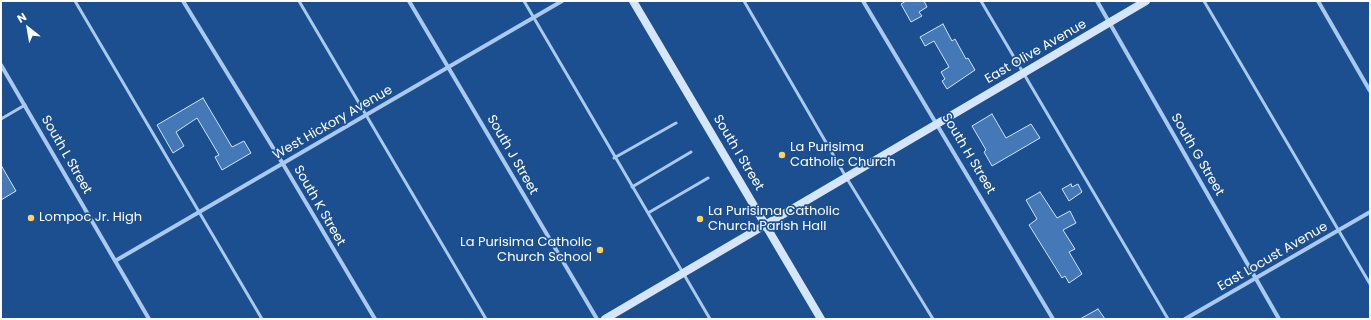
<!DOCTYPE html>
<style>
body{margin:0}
#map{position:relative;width:1371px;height:320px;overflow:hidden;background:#1b4f8f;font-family:Poppins,sans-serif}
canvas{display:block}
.frame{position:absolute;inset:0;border:2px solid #fff;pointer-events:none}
.north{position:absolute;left:8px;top:8px;width:40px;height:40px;-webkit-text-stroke:3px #1b4f8f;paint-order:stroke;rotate:329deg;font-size:11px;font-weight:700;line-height:16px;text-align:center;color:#fff}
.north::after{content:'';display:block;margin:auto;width:14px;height:18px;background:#fff;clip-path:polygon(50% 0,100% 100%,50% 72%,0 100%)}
</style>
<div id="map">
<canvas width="1371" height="320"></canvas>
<div class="frame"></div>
<div class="north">N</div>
</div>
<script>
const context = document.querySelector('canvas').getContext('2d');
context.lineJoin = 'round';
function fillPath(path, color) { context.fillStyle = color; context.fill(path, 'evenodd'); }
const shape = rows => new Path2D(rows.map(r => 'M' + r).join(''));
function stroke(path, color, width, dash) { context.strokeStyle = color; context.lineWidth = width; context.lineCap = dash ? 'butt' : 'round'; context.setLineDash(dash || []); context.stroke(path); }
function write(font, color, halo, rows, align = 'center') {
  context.font = font + ' Poppins,sans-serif'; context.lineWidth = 3.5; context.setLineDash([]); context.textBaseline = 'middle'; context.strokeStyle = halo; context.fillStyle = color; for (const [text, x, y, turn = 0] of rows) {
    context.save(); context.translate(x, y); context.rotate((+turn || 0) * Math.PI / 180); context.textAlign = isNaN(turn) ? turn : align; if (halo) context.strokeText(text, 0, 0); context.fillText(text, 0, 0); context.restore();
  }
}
const building = shape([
 [906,1,924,1,927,7,919,12,922,16,911,22,901,4,906,1],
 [943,24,952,41,955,39,966,59,968,58,975,70,947,89,942,81,945,79,941,72,949,67,934,41,925,46,920,37,943,24],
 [203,98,232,147,244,141,251,153,222,170,215,157,219,155,197,118,176,132,184,146,173,153,157,125,203,98],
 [992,114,1006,138,1031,124,1040,138,992,166,984,152,986,150,972,126,992,114],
 [1,165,16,191,1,200,1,165],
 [1071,184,1072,187,1078,184,1082,192,1069,201,1062,189,1071,184],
 [1040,192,1057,218,1070,211,1076,223,1063,230,1075,249,1069,252,1082,274,1069,283,1065,276,1062,278,1029,225,1037,219,1026,200,1040,192],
 [1098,309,1105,319,1080,319,1098,309]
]);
const lane = shape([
 [75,1,262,319],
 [299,1,486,319],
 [524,1,710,319],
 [744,1,846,177,933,319],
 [981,1,1168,319],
 [1204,1,1370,284],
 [1,119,25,105],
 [614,158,676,123],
 [632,187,691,152],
 [648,213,708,178]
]);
const street = shape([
 [183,1,283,164,375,319],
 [409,1,597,319],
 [863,1,1053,319],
 [1097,1,1279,319],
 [1318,1,1370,91],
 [1,65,149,319],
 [115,261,562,1],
 [1185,319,1370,212]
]);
const secondary = shape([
 [633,1,821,319],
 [605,319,1146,1]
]);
const markers = [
 [782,155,4,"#ffd166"],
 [31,218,4,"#ffd166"],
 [700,219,4,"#ffd166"],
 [600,250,4,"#ffd166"]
];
const streetNames = [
 ["East Olive Avenue",1036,52,-30],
 ["West Hickory Avenue",333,123,-30],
 ["South I Street",738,153,59],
 ["South H Street",968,154,59],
 ["South L Street",66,155,60],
 ["South J Street",512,155,60],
 ["South G Street",1197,155,60],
 ["South K Street",319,206,60],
 ["East Locust Avenue",1273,257,-30]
];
const poiNames = [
 ["La Purisima",790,148],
 ["Catholic Church",790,163],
 ["La Purisima Catholic",708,212],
 ["Church Parish Hall",708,227],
 ["Lompoc Jr. High",39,218],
 ["La Purisima Catholic",592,243,"right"],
 ["Church School",592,258,"right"]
];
fillPath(building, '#4478b7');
stroke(building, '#cfe3fa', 1);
stroke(lane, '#a9c9ee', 3);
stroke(street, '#a9c9ee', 4);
stroke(secondary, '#d6e6fa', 8);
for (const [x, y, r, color] of markers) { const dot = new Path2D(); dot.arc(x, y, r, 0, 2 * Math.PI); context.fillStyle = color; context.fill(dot); stroke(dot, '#1b4f8f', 1.5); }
write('13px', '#fff', '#1b4f8f', streetNames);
write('13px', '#fff', '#1b4f8f', poiNames, 'left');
</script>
